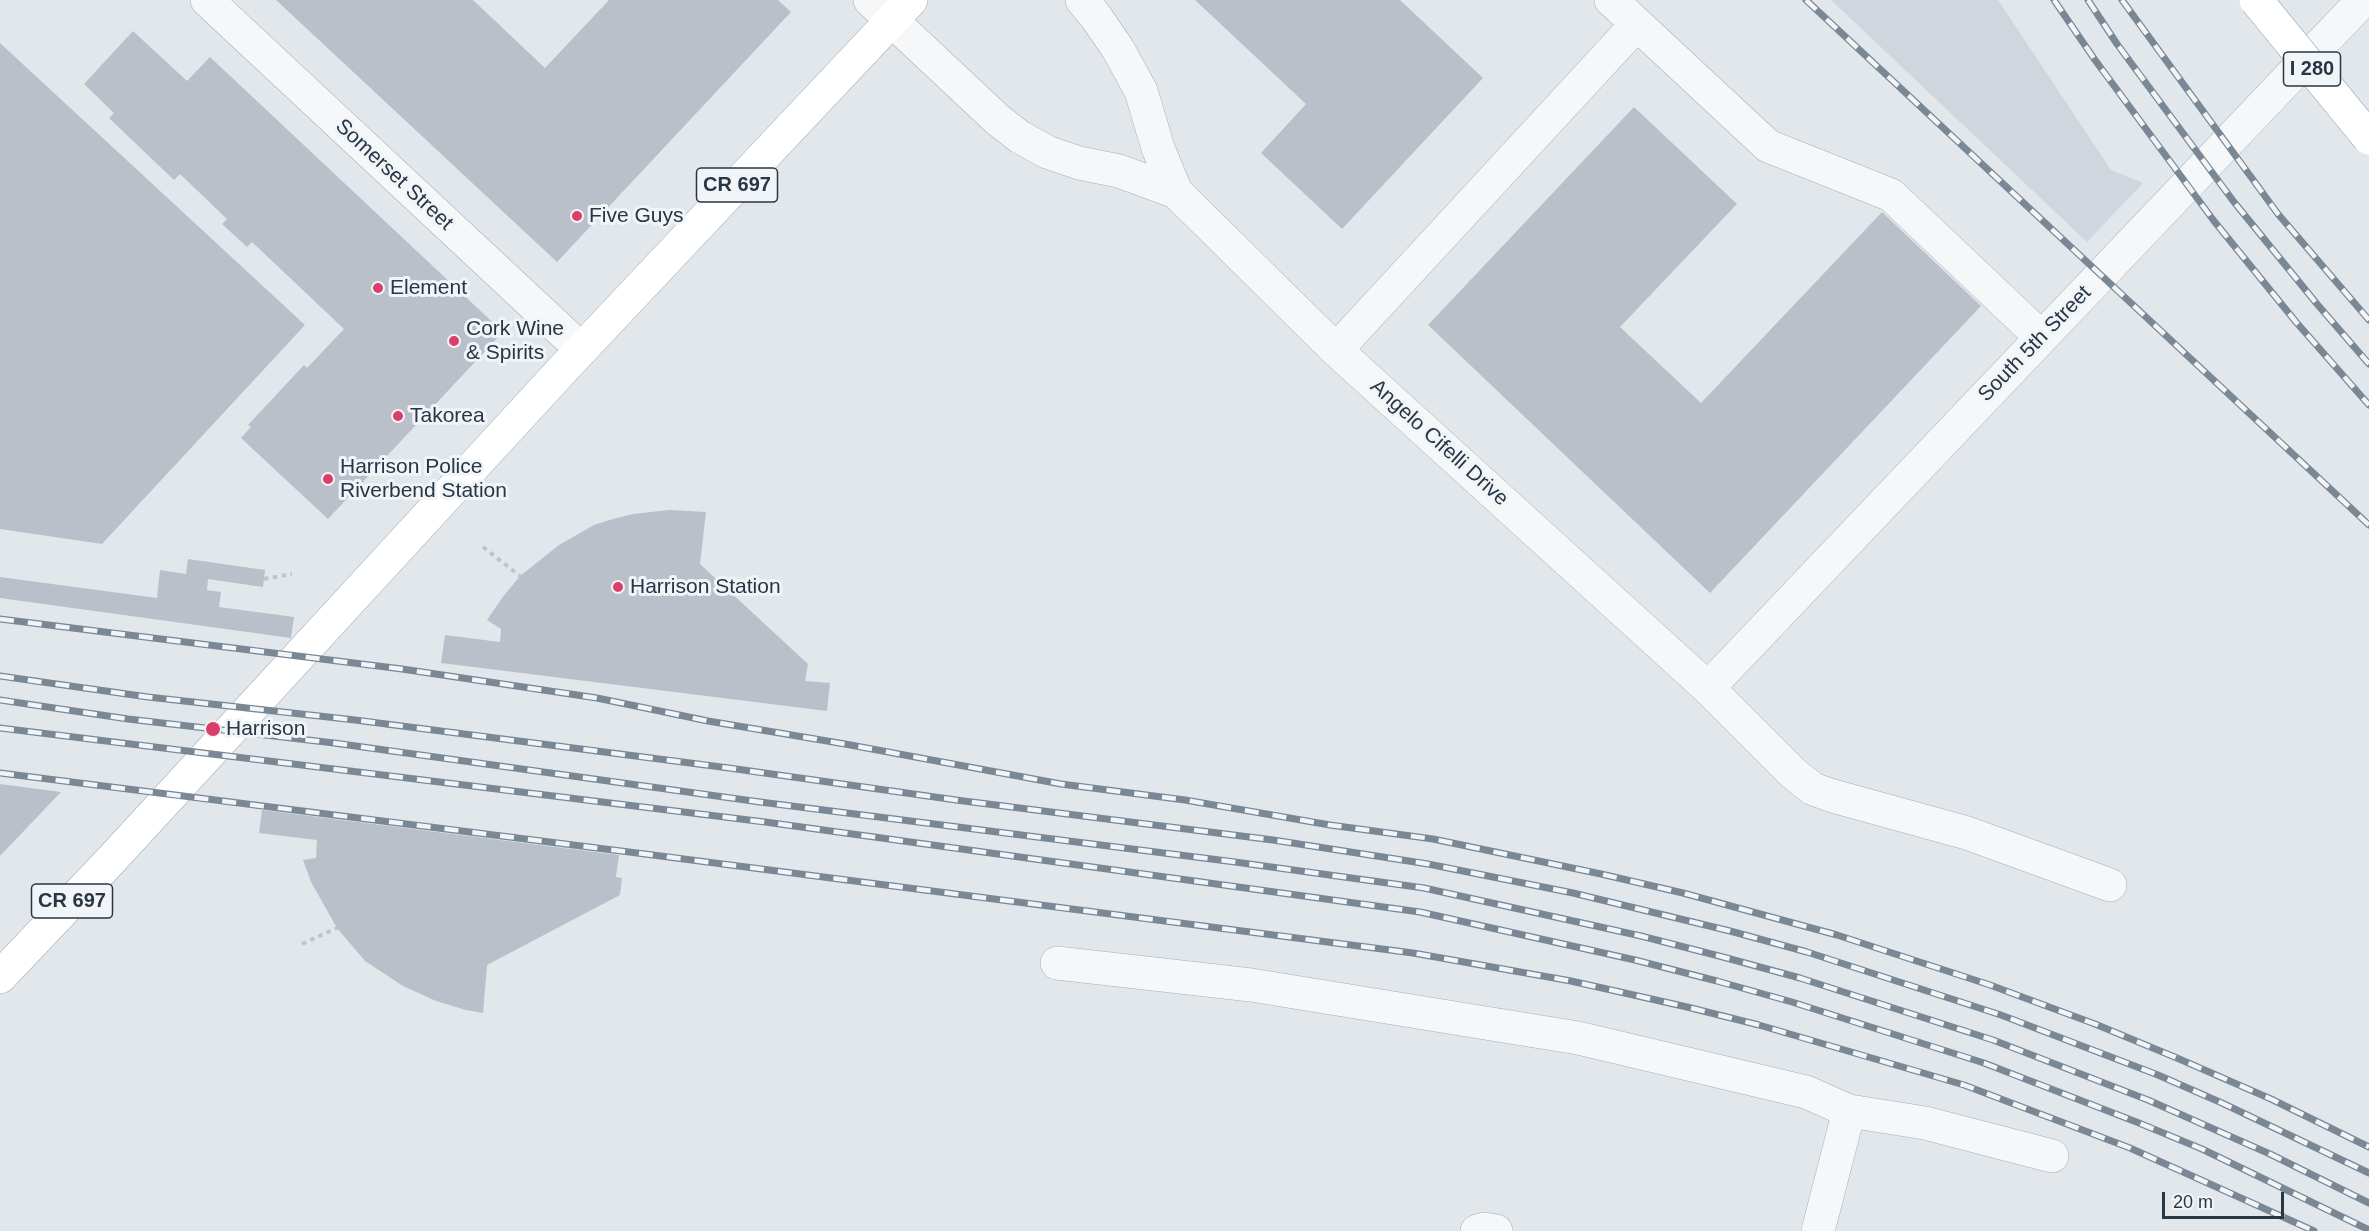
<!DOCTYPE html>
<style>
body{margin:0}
#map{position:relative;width:2369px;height:1231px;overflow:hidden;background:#e2e7eb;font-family:Arial,sans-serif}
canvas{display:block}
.scale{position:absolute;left:2162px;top:1192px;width:122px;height:27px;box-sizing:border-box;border:3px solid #283645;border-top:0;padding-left:8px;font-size:18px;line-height:21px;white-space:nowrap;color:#283645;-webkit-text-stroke:4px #f2f5f8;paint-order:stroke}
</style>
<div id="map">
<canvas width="2369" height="1231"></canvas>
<div class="scale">20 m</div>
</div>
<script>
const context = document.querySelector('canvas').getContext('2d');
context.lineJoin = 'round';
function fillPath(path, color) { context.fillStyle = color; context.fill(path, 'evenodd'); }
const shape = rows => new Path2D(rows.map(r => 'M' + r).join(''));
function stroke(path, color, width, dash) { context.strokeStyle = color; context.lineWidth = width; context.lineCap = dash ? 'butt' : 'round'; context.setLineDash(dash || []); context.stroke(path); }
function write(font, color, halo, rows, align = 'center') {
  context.font = font + ' Arial,sans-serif'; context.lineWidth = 6; context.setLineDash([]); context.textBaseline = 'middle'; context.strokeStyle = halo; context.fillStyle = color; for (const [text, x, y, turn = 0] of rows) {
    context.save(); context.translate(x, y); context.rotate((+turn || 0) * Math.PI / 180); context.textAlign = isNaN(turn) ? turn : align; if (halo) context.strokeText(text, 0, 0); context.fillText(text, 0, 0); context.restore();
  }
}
const built = shape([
 [1831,0,1998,0,2111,170,2143,183,2087,242]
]);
const building = shape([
 [276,0,473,0,545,68,609,0,778,0,791,12,557,262],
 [1195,0,1400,0,1483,78,1342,229,1261,153,1306,104],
 [133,31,187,81,210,57,503,332,328,519,241,438,251,427,248,425,304,365,307,368,344,329,252,242,247,247,222,224,227,219,180,174,174,180,109,118,114,113,84,84],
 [0,43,305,325,102,544,0,529],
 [1634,107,1737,204,1620,327,1701,403,1882,212,1981,306,1710,593,1428,325],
 [669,510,706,512,700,564,808,664,805,681,830,683,827,711,441,663,445,635,500,642,501,629,487,620,502,598,520,576,559,545,594,525,613,519,633,514],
 [188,559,265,570,263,587,208,579,207,590,221,592,219,607,294,617,291,638,0,598,0,577,157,598,160,570,186,574],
 [0,784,61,792,0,856],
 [262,810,619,855,616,877,622,878,620,895,487,965,483,1013,466,1010,436,1001,403,986,365,961,337,928,311,882,303,860,316,858,317,840,259,833]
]);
const path = shape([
 [483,547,520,576],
 [264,579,292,574],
 [302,944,337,928]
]);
const minor = shape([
 [207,0,581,349],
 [870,0,998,120,1020,137,1047,152,1079,163,1119,171,1176,192],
 [1082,0,1096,17,1118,49,1141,91,1158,148,1176,192,1336,350,1708,688,1793,773,1813,789,1833,796,1967,833,2110,885],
 [1637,24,1768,146,1891,195,2041,337],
 [1336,350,1637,24,1611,0],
 [1708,688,2363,0],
 [1057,963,1251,985,1578,1038,1806,1092,1849,1111],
 [1477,1231,1484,1229,1496,1231],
 [1818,1231,1849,1111,1925,1123,2052,1156]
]);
const major = shape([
 [0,977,113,858,565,367,911,0]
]);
const rail = shape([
 [1806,0,2369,525],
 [2054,0,2095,60,2214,221,2296,322,2369,405],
 [2088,0,2117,44,2234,202,2317,304,2369,364],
 [2122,0,2278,214,2369,320],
 [0,619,402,669,597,698,708,721,845,744,1061,784,1185,800,1330,825,1433,839,1601,874,1683,893,1837,935,1990,985,2095,1024,2177,1058,2271,1099,2369,1147],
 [0,676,148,697,355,720,729,768,956,800,1273,840,1428,864,1573,893,1730,931,1807,952,2001,1015,2158,1075,2222,1103,2369,1173],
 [0,700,128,719,334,743,760,802,1235,862,1424,888,1641,936,1723,957,1800,978,1993,1040,2148,1100,2270,1154,2369,1203],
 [0,728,765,822,1420,912,1635,960,1717,981,1792,1002,1984,1063,2139,1123,2202,1149,2369,1230],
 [0,773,645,854,1413,953,1571,981,1687,1007,1759,1025,1964,1085,2130,1148,2314,1231]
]);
const highwayBridge = shape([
 [2256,0,2369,138]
]);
const markers = [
 [577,216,6,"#d93f68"],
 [378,288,6,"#d93f68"],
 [454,341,6,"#d93f68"],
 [398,416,6,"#d93f68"],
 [328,479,6,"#d93f68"],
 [618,587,6,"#d93f68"],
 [213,729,8,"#d93f68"]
];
const shields = [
 [2312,69,57],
 [737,185,81],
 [72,901,81]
];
const shieldNames = [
 ["I 280",2312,69],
 ["CR 697",737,185],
 ["CR 697",72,901]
];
const streetNames = [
 ["Somerset Street",394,175,43],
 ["South 5th Street",2035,344,-46],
 ["Angelo Cifelli Drive",1439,443,42]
];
const poiNames = [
 ["Five Guys",589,216],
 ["Element",390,288],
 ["Cork Wine",466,329],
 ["& Spirits",466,353],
 ["Takorea",410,416],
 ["Harrison Police",340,467],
 ["Riverbend Station",340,491],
 ["Harrison Station",630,587],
 ["Harrison",226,729]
];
fillPath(built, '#d0d6dd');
fillPath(building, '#b9c0ca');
stroke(minor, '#a6aeb6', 34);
stroke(major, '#a0adb8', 34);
stroke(path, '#c0c5ca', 4, [4.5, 4.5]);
stroke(minor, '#f5f7f9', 33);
stroke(major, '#fff', 33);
stroke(rail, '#7a8896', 7);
stroke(rail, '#f2f5f8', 4.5, [14]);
stroke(highwayBridge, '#8896a3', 34, []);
stroke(highwayBridge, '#fff', 33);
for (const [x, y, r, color] of markers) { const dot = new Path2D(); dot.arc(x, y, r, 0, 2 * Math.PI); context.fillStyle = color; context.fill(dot); stroke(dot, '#f2f5f8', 2); }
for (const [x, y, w] of shields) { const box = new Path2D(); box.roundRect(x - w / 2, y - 17, w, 34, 4.5); context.fillStyle = '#f2f5f8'; context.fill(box); stroke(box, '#283645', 1.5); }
write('bold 20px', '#283645', null, shieldNames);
write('21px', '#283645', '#f2f5f8', streetNames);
write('21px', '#283645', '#f2f5f8', poiNames, 'left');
</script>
